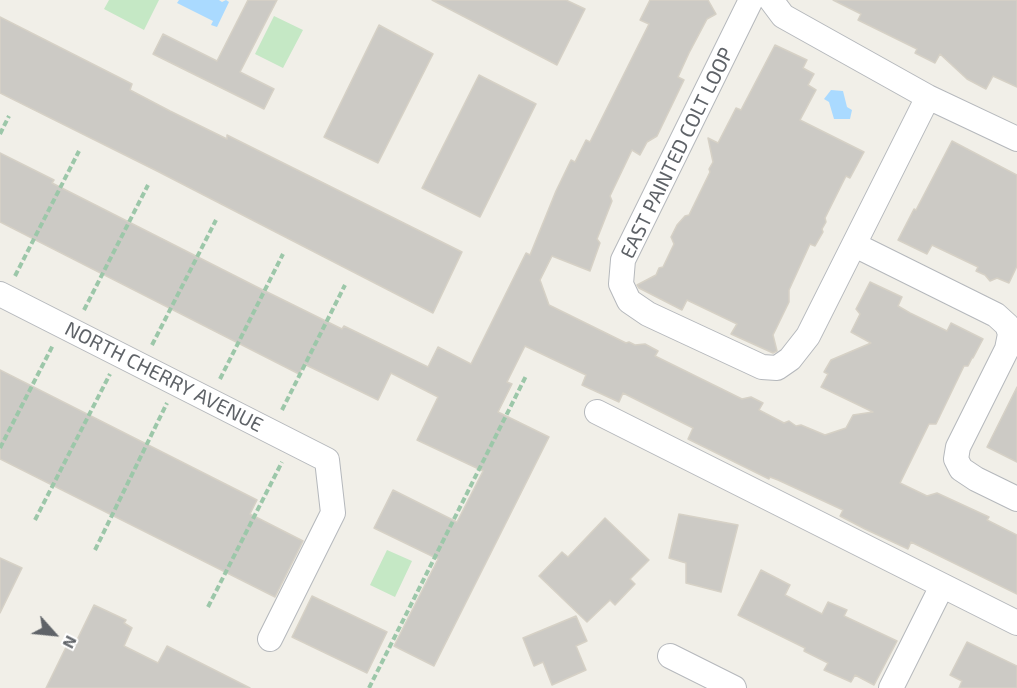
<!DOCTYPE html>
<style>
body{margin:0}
#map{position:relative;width:1017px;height:688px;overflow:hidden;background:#f1efe8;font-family:"Exo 2",sans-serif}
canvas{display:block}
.north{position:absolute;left:24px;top:604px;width:60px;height:60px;-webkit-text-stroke:4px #fff;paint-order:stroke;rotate:117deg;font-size:16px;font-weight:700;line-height:24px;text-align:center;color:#5f6368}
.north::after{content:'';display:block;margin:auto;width:21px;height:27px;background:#5f6368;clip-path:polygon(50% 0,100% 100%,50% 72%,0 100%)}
</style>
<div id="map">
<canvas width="1017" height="688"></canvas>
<div class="north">N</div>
</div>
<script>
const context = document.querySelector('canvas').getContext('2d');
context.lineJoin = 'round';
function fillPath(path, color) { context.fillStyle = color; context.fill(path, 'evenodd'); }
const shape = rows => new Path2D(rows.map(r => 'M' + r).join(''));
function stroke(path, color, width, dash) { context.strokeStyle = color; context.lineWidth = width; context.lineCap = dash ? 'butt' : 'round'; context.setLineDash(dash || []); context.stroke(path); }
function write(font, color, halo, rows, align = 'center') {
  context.font = font + ' "Exo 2",sans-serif'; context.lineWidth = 5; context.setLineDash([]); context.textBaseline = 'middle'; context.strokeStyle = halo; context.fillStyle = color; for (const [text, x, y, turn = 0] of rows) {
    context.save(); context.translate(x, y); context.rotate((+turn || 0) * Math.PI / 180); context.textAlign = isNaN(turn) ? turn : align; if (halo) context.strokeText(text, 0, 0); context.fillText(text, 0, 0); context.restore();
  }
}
const green = shape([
 [109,0,159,0,144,30,104,9],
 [274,16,303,30,283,68,255,54],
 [387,550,412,561,395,597,370,585]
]);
const water = shape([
 [179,0,219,0,222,2,226,0,229,2,217,27,211,25,213,21,177,3],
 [831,90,843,91,847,107,852,110,850,119,834,119,829,102,824,99]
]);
const building = shape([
 [248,0,277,0,240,72,274,89,264,109,153,54,163,34,217,61,248,0],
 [432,0,566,0,585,9,557,65,432,0],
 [650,0,708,0,716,14,707,19,689,53,678,77,684,80,657,136,647,142,640,155,632,150,610,196,612,201,597,239,600,243,590,271,552,256,540,280,549,305,626,343,629,342,635,345,645,344,658,351,655,356,742,399,751,397,763,403,759,410,784,423,789,421,796,426,801,425,825,435,846,428,853,415,873,412,821,387,828,374,824,372,831,360,871,343,851,332,860,314,856,309,870,282,902,297,898,306,910,313,947,331,951,323,983,339,973,358,972,358,968,366,964,366,936,424,929,424,900,483,927,496,937,493,989,517,987,520,1017,535,1017,594,911,542,908,549,865,529,840,516,843,510,778,480,770,477,769,479,688,439,693,428,623,393,619,402,582,385,586,375,525,346,507,382,512,384,498,412,549,437,434,666,394,646,438,559,374,528,393,490,457,522,483,471,417,440,438,397,391,373,378,400,304,364,299,374,0,222,0,153,54,180,52,183,257,287,342,329,344,326,428,367,438,347,471,364,526,253,530,255,556,191,571,160,575,162,586,140,590,142,649,24,640,20,650,0],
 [833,0,1017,0,1017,87,993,76,986,89,967,79,940,54,935,63,915,53,917,49,858,20,861,14,833,0],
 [0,17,132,84,130,90,170,111,227,139,227,135,462,252,433,313,157,171,0,93,0,17],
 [379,25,433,54,378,163,324,137,379,25],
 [775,45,807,60,803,68,814,74,808,85,816,90,800,120,864,152,850,178,846,176,825,218,826,222,822,229,823,232,815,246,810,244,789,290,789,302,773,335,777,351,773,353,731,334,737,324,687,300,682,310,639,288,637,285,656,275,659,268,663,267,674,244,671,237,677,225,685,216,689,215,710,172,709,169,713,162,708,138,718,143,736,108,741,110,775,45],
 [479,75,536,104,480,217,422,188,479,75],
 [952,141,1017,175,1017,266,1009,283,997,278,990,281,985,275,976,271,978,267,932,245,927,254,898,240,914,209,916,210,952,141],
 [0,370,257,500,250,514,303,541,275,597,0,459,0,370],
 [1017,387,1017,462,987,447,1017,387],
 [679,514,738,525,721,592,686,583,686,563,669,558,679,514],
 [605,518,649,560,630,579,635,584,615,605,610,600,587,622,539,576,562,552,568,557,605,518],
 [0,558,22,568,0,613,0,558],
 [761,570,790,585,785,595,822,614,828,602,847,610,844,616,897,641,874,685,855,675,851,682,824,670,828,663,804,651,805,648,738,615,761,570],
 [312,596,387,632,367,673,292,637,312,596],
 [94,605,126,620,124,623,132,628,124,646,158,663,167,646,250,688,46,688,69,641,75,644,94,605],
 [576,616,587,641,576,646,586,670,552,685,543,662,534,666,523,638,576,616],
 [967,642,1017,666,1017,688,959,688,962,681,950,675,967,642]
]);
const path = shape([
 [0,134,9,116],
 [15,276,79,151],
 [84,310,148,185],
 [152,345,216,220],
 [220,379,283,254],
 [282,410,345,285],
 [0,448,53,345],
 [35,520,110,374],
 [95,550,167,403],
 [208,607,282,462],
 [369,688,526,376]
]);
const minor = shape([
 [751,0,623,260,621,284,629,301,648,314,762,367,777,368,790,359,808,336,928,97],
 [771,0,783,16,928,97,1017,139],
 [855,245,996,315,1007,325,1010,334,1007,349,958,447,956,459,961,469,976,479,1017,499],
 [0,294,327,460,333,513,270,639],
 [597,412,1017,623],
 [670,656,734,688],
 [891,688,942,586]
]);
const streetNames = [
 ["EAST PAINTED COLT LOOP",677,153,-64],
 ["NORTH CHERRY AVENUE",164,377,27]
];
fillPath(green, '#c5e8c5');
fillPath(water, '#aadaff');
fillPath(building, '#cccac5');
stroke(building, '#d6d1c6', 1.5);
stroke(minor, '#b5b8bc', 26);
stroke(path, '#9cc7a9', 4, [6, 3]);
stroke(minor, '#fff', 24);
write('20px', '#5f6368', '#fff', streetNames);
</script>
